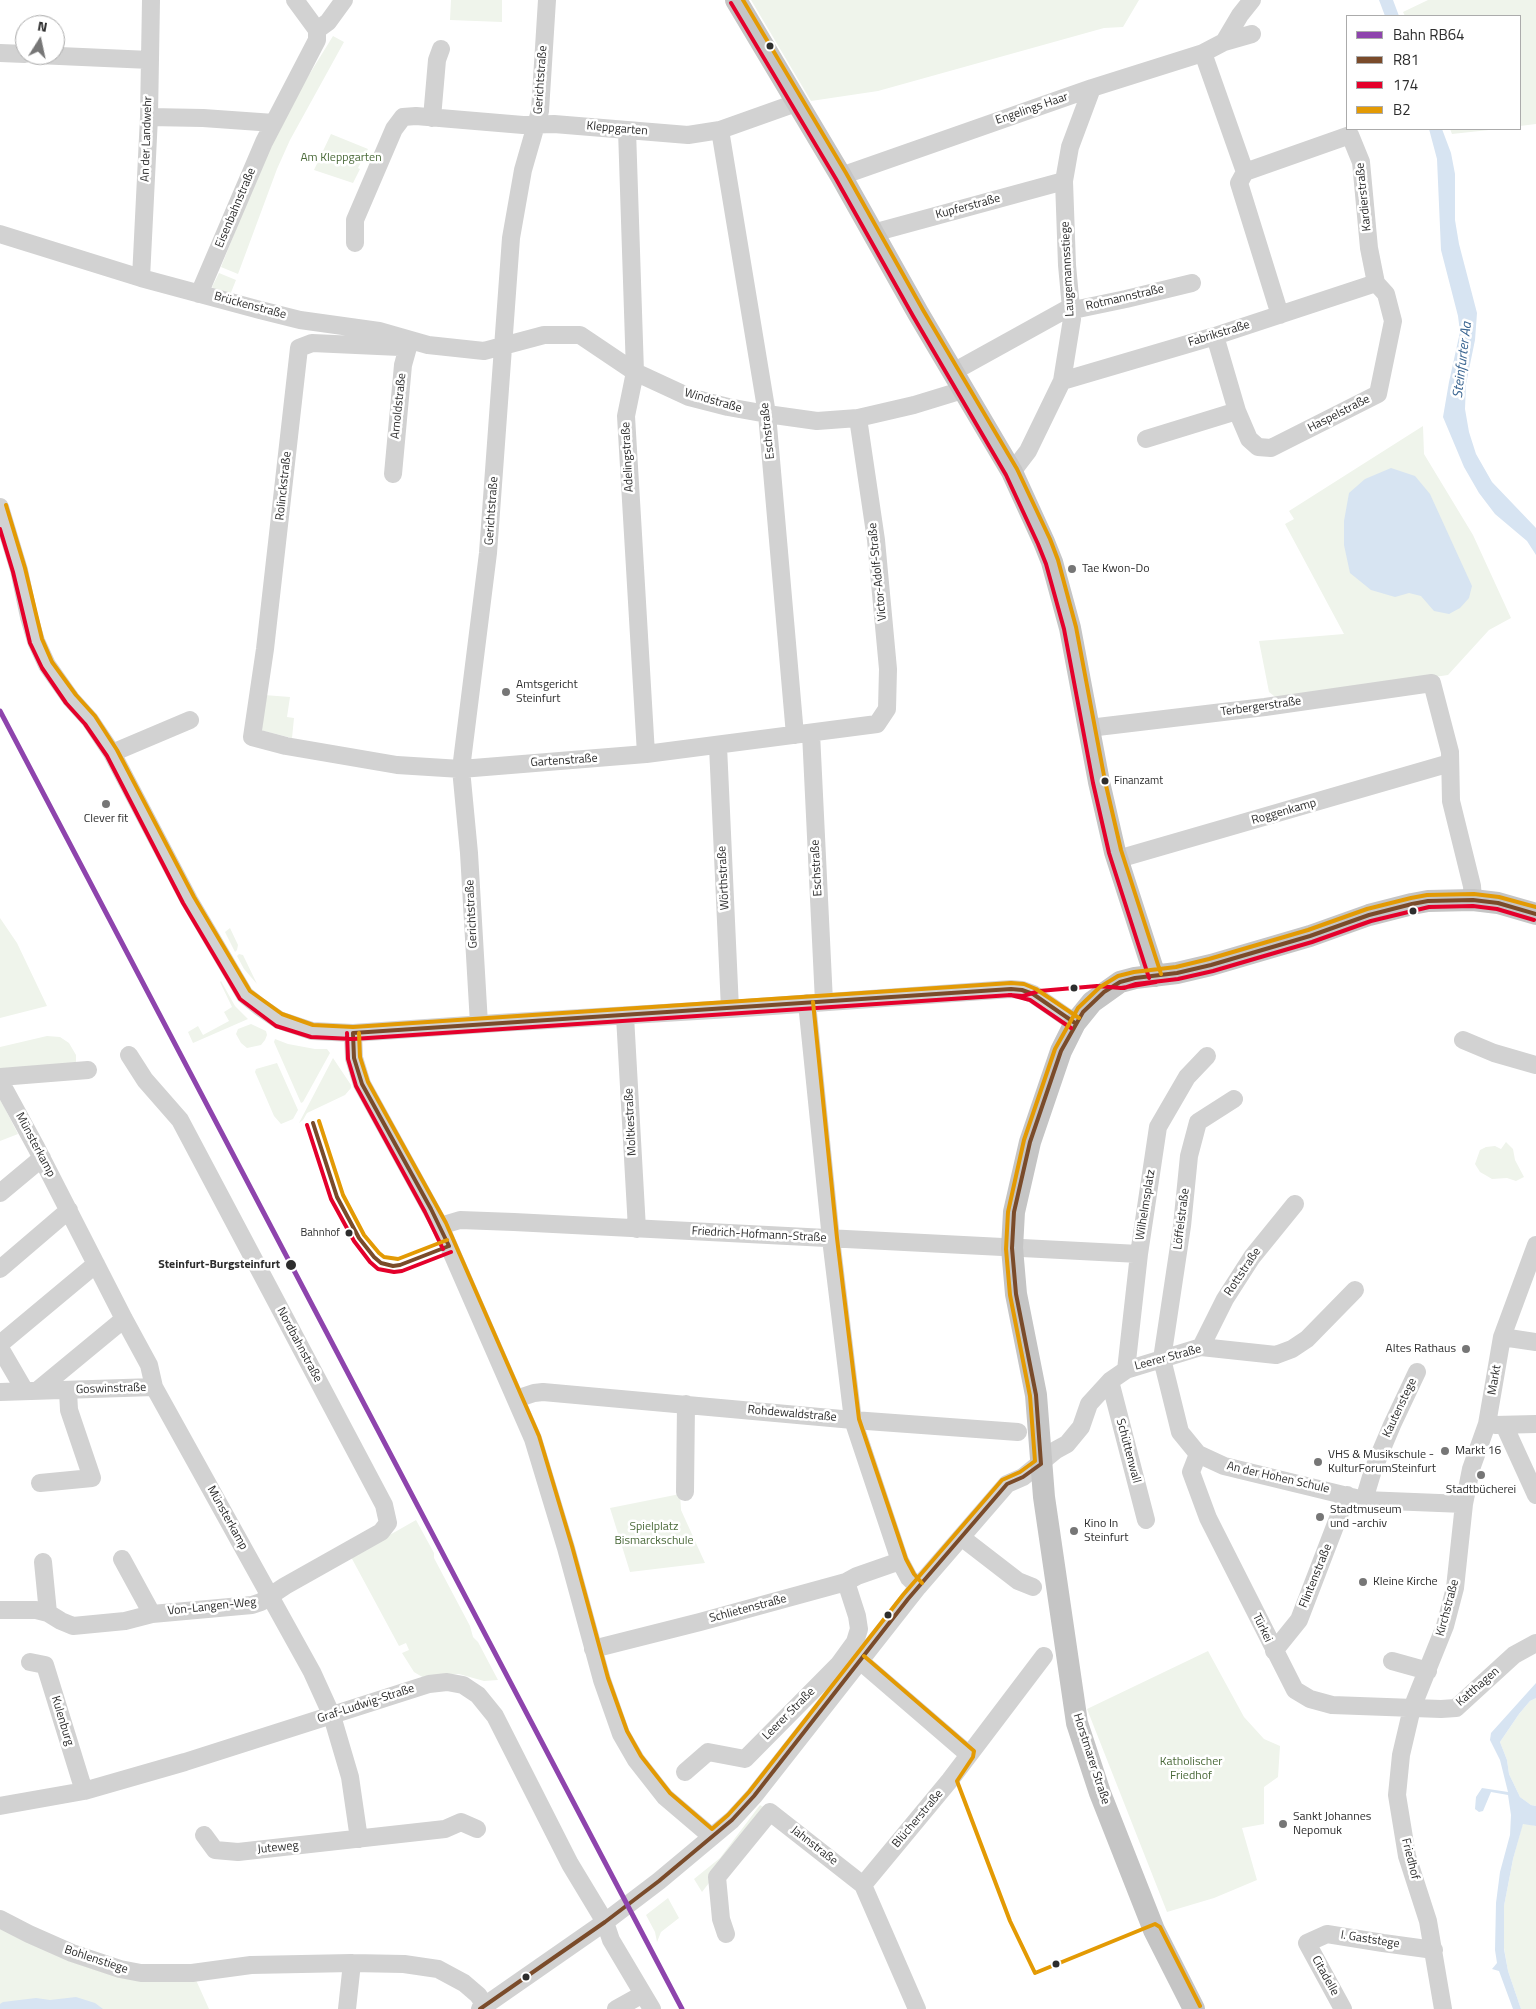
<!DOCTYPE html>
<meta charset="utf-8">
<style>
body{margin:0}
#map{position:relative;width:1536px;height:2009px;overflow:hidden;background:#fff;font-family:"Titillium Web",sans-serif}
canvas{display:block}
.legend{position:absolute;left:1346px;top:15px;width:175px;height:115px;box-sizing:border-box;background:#fff;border:1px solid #ababab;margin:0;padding:6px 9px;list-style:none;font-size:15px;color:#2d2d2d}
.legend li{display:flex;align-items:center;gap:10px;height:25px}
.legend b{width:25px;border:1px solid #ababab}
.north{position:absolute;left:15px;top:15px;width:50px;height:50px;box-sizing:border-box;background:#fff;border:1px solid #ababab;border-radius:50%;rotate:10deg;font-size:14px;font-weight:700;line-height:20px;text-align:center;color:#2d2d2d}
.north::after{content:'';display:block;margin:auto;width:18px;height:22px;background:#767676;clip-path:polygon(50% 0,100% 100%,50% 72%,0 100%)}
</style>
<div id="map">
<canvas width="1536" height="2009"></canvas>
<ul class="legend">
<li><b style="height:6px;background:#8e44ad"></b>Bahn RB64</li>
<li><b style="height:6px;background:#7a4b2a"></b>R81</li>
<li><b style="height:6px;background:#e4002b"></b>174</li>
<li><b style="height:6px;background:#e39a04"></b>B2</li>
</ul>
<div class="north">N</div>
</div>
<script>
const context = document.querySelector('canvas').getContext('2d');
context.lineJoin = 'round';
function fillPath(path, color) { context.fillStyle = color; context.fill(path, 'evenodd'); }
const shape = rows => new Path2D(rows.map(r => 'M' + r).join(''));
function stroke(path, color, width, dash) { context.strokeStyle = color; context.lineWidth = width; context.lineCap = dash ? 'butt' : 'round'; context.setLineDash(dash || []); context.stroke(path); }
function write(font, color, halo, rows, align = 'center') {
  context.font = font + ' "Titillium Web",sans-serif'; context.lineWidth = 5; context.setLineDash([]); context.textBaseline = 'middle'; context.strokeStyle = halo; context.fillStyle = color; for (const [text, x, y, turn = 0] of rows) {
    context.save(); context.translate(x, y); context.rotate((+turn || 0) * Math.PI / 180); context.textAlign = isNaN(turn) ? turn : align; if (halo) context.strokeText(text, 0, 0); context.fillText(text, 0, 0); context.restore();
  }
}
const green = shape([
 [451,0,502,0,502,22,450,20],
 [751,0,1139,0,1123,27,1104,28,878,91,811,101],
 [1428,0,1536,0,1536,124,1520,126,1520,16,1405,16,1403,12],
 [333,36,344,42,290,140,277,169,238,274,221,267,254,184,281,125,304,83],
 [1450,129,1498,129,1452,134],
 [331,134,368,149,358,168,360,169,353,183,314,170],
 [219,273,236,280,230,295,218,291,212,287],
 [1423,426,1424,454,1473,535,1511,618,1489,630,1448,675,1279,700,1269,692,1259,641,1344,634,1285,524,1294,519,1289,511],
 [264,695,290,697,287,717,294,718,292,738,260,730],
 [0,918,17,943,47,1006,0,1018],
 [230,928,238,945,237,950,235,952,225,932],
 [239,954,243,955,257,984,244,969,237,956],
 [221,981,235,1006,248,1019,193,1043,188,1032,198,1026,203,1035,229,1021,224,1012,232,1007,220,982],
 [251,1024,266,1031,267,1035,265,1040,261,1045,247,1048,241,1043,236,1034,238,1029],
 [47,1036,60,1037,69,1043,76,1055,76,1062,72,1066,0,1072,0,1047],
 [275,1039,288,1044,315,1049,327,1049,330,1053,303,1102,301,1103,274,1042],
 [333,1058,351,1085,351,1088,345,1095,307,1113,303,1120,299,1123],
 [277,1063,298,1110,293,1119,281,1124,274,1116,255,1072,256,1069],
 [0,1099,18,1134,0,1141],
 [1506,1142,1513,1149,1515,1160,1524,1177,1516,1181,1507,1178,1492,1179,1487,1176,1480,1172,1475,1164,1480,1150,1486,1147,1495,1146,1501,1149],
 [680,1494,681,1510,705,1563,630,1572,610,1508],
 [416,1520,434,1553,434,1558,470,1626,473,1637,478,1642,498,1680,484,1681,459,1674,439,1675,424,1678,414,1672,402,1653,409,1650,406,1643,399,1646,351,1557],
 [1208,1651,1244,1717,1264,1739,1280,1746,1278,1777,1264,1787,1264,1824,1242,1828,1257,1880,1214,1898,1167,1912,1087,1709],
 [1536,1698,1536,1806,1531,1805,1520,1797,1509,1774,1507,1760,1500,1742,1519,1714,1530,1701],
 [760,1805,766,1809,702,1892,694,1879,720,1858],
 [1523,1823,1536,1826,1536,2009,1521,2009,1508,1971,1504,1948,1504,1906,1513,1859],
 [668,1898,679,1918,661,1932,657,1942,655,1932,646,1915],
 [0,1926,38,1944,196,1980,209,2009,0,2009]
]);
const water = shape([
 [1379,0,1393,0,1399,16,1385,16],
 [1429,129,1442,129,1451,153,1455,174,1455,220,1459,244,1477,313,1475,340,1466,384,1465,409,1469,432,1476,454,1492,482,1536,528,1536,555,1527,541,1495,514,1479,493,1464,467,1443,417,1449,382,1460,332,1458,316,1441,250,1437,159],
 [1391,468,1415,476,1430,494,1472,586,1469,598,1460,608,1449,614,1434,611,1421,596,1409,593,1395,597,1371,590,1350,573,1344,545,1344,521,1349,493,1365,479],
 [1536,1683,1536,1698,1530,1701,1519,1714,1500,1742,1507,1760,1509,1774,1520,1797,1531,1805,1536,1806,1536,1826,1523,1824,1513,1859,1504,1906,1504,1949,1508,1971,1521,2009,1513,2009,1499,1971,1492,1969,1497,1963,1495,1950,1496,1903,1500,1872,1510,1835,1511,1815,1508,1795,1491,1792,1483,1811,1479,1812,1475,1809,1476,1797,1482,1788,1508,1792,1500,1760,1490,1740,1491,1733],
 [76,1997,95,2003,103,2009,0,2009,0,2004,3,2002,36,1998,50,2000]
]);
const minor = shape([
 [295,0,317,30],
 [1224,42,1240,15,1252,0],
 [0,53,25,54],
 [1203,53,1245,172,1239,183,1280,315],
 [37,55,150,60],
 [149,117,203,118,274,123],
 [432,118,437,60,441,49],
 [627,130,635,372,626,416,646,754],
 [720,130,767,414,795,735],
 [841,176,1092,88,1203,53,1224,42,1252,34],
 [873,233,1064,181],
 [0,234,141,278,260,310,300,320,379,331,428,345,484,351,544,335,580,335,635,372,689,397,728,407,767,414,817,421,858,418,914,405,963,390],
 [355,243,355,220,394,129,403,117,416,116,523,125,554,124,688,135,720,130,796,103],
 [141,278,149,117,151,0],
 [199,294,264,142,317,40,317,30,328,22,344,0],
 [1215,336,1237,411,1249,439,1258,447,1271,448,1378,394,1393,321,1386,294,1376,283,1369,248,1361,162,1350,135,1245,172],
 [410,340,400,347,312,343,299,348,265,649,252,737,286,746,397,765,461,769,646,754,877,724,887,709,888,669,876,540,858,418],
 [953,372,1065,310,1078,309,1126,299,1192,283],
 [1062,381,1215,336,1376,283],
 [1146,439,1237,411],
 [1012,472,1028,451,1062,381,1072,319,1067,265,1064,181,1070,147,1092,88],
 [393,474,403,365,410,340],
 [0,507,19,570,29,617,36,641,47,665,71,699,90,720,112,753,189,900,245,995,260,1007,279,1020,312,1031,353,1033,498,1023,730,1009,1011,989,1022,990,1033,994,1075,1023],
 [1089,728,1265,707,1432,683,1450,752,1451,801,1472,886,1473,900],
 [811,733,824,1002],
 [718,746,730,1009],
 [112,753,190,720],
 [1118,859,1450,763],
 [807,1003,831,1239,853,1420,900,1561,909,1578,918,1587],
 [625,1016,637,1229],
 [479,1024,469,853,461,769,488,553,511,238,523,170,540,111,547,0],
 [353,1033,354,1058,362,1084,440,1226,533,1439,566,1548,602,1680,621,1734,636,1760,665,1797,712,1837],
 [1463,1040,1494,1053,1536,1065],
 [0,1077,88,1070],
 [0,1081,36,1147,124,1319,149,1365,154,1387,312,1672,332,1716,350,1777,359,1839],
 [1234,1099,1198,1122,1189,1156,1182,1226,1162,1359,1180,1432,1198,1454,1224,1466,1364,1500,1464,1504],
 [0,1193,42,1158],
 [440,1226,460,1220,514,1222,1139,1254],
 [0,1269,69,1210],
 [1502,1337,1536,1342],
 [0,1344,96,1264],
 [1201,1347,1225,1299,1252,1257,1295,1204],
 [0,1348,25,1391],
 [1126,1370,1139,1254,1158,1127,1187,1077,1207,1056],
 [1110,1381,1146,1520],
 [38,1390,124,1319],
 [0,1392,154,1387],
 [516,1399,534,1393,543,1392,853,1420,1018,1432],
 [1495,1425,1536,1424],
 [1505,1427,1536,1495],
 [1198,1454,1191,1472,1208,1518,1295,1690,1310,1699,1332,1705,1441,1709,1456,1708,1514,1655,1536,1643],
 [40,1483,92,1478,69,1410,68,1391],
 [685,1492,686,1404],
 [1364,1500,1373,1470,1392,1425,1417,1372],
 [961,1537,1018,1581,1033,1587],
 [122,1559,152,1614],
 [43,1562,48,1613],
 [0,1610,36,1610,48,1613,61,1621,73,1626,125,1621,152,1614,252,1605,261,1602,285,1586,381,1532,388,1523,384,1505,180,1120,145,1080,129,1055],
 [593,1649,700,1622,846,1582,857,1576,900,1561],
 [1274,1651,1299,1620,1347,1495],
 [860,1661,968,1754],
 [1392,1661,1428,1671],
 [30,1662,45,1665,84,1791],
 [685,1772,708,1752,745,1759,839,1664,855,1642,859,1629,857,1616,846,1582],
 [0,1806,84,1791,185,1762,429,1684,447,1682,463,1685,478,1695,495,1716,570,1864,605,1922,611,1940,652,2009],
 [204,1835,215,1850,238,1852,445,1829,461,1822,477,1829],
 [863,1885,950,1780,1044,1656],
 [0,1919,29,1934,72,1953,120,1969,141,1973,192,1973,251,1965,352,1963,404,1964,438,1969,464,1983,478,1995,485,2005],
 [726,1934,721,1919,717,1877,770,1812,863,1885,917,2009],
 [347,2009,352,1963],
 [480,2009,605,1922,659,1881,732,1820,754,1796,918,1587,1007,1484,1023,1477,1056,1450,1067,1444,1081,1427,1089,1404,1110,1381,1126,1370,1201,1347,1276,1355,1292,1349,1307,1339,1355,1290],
 [616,2009,643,1994],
 [1343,2009,1307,1943,1327,1934,1383,1943,1434,1950],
 [1443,2009,1428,1921,1407,1856,1397,1795,1401,1755,1412,1708,1445,1626,1455,1588,1464,1504,1471,1469,1487,1424,1502,1337,1536,1245]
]);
const major = shape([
 [736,0,841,176,918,313,1012,472,1044,542,1052,562,1070,628,1099,782,1115,852,1155,976],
 [1194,2009,1154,1930,1100,1793,1077,1723,1044,1497,1036,1395,1016,1294,1012,1248,1014,1212,1030,1142,1061,1051,1075,1023,1092,1002,1120,982,1135,978,1177,973,1211,965,1310,936,1369,915,1412,904,1428,901,1473,900,1498,903,1536,914]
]);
const bus1 = shape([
 [353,1033,1011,989,1022,990,1033,994,1075,1023],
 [353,1033,354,1058,362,1084,431,1209,449,1246],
 [313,1123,337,1197,359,1238,374,1257,381,1263,393,1266,400,1265,449,1246],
 [1041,1464,1036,1395,1016,1294,1012,1248,1014,1212,1030,1142,1061,1051,1083,1012,1104,992,1120,982,1135,978,1177,973,1211,965,1310,936,1369,915,1412,904,1428,901,1473,900,1498,903,1536,914],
 [480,2009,605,1922,659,1881,732,1820,754,1796,908,1599,1007,1484,1023,1477,1041,1464]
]);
const bus2 = shape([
 [731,3,836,179,913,316,1006,475,1038,544,1046,564,1064,629,1093,783,1109,853,1149,978],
 [0,529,13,572,30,643,42,668,66,703,85,724,107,756,183,903,240,999,276,1026,311,1037,353,1039,1011,995,1030,1000,1071,1028],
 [1124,988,1136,984,1178,979,1213,971,1312,942,1371,921,1429,907,1473,906,1497,909,1534,920],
 [1009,995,1023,996,1039,991,1097,986,1121,988,1156,982],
 [347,1033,348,1059,356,1086,425,1212,443,1249],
 [307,1125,331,1199,354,1241,370,1262,378,1269,394,1272,402,1271,451,1252]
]);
const bus3 = shape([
 [743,0,846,173,923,310,1017,469,1050,539,1058,560,1076,627,1105,781,1121,850,1161,974],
 [6,505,25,568,42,639,52,662,76,695,95,716,117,750,194,897,250,991,282,1014,313,1025,353,1027,1011,983,1024,984,1036,989,1079,1018],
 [813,1002,837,1238,859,1419,906,1559,914,1574,922,1583],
 [359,1033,360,1057,368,1082,446,1223,539,1436,572,1546,608,1678,627,1731,641,1756,670,1793,712,1829,728,1815,749,1792,903,1595,1002,1480,1020,1472,1035,1461,1030,1396,1010,1295,1006,1249,1008,1212,1024,1140,1055,1049,1078,1008,1100,987,1118,976,1134,972,1176,967,1209,959,1308,930,1367,909,1411,898,1427,895,1474,894,1499,897,1536,907],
 [319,1121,343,1195,364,1235,379,1253,384,1257,398,1259,447,1240],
 [864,1656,974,1751,973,1757,957,1781,1010,1921,1035,1973,1155,1924,1160,1927,1200,2006]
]);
const rail1 = shape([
 [0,711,682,2009]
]);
const markers = [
 [770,46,4.5,"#2d2d2d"],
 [1072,569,5,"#767676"],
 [506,692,5,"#767676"],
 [1105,781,4.5,"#2d2d2d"],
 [106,804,5,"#767676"],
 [1413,911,4.5,"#2d2d2d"],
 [1074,988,4.5,"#2d2d2d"],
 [349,1233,4.5,"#2d2d2d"],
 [291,1265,6,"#2d2d2d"],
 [1466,1349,5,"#767676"],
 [1445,1451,5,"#767676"],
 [1318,1462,5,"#767676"],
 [1481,1475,5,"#767676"],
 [1320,1517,5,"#767676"],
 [1074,1531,5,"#767676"],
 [1363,1582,5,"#767676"],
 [888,1615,4.5,"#2d2d2d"],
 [1283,1824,5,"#767676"],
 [1056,1964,4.5,"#2d2d2d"],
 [526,1977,4.5,"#2d2d2d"]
];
const busNames = [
 ["Finanzamt",1114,781],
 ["Bahnhof",340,1233,"right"]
];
const streetNames = [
 ["Gerichtstraße",541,80,-86],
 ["Engelings Haar",1032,109,-19],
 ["Kleppgarten",617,129,5],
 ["An der Landwehr",147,139,-88],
 ["Kardierstraße",1364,197,-96],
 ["Kupferstraße",968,207,-15],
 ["Eisenbahnstraße",236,208,-67],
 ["Laugemannsstiege",1068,269,-93],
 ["Rotmannstraße",1125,298,-13],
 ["Brückenstraße",250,306,15],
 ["Fabrikstraße",1219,334,-17],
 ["Windstraße",713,401,16],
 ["Arnoldstraße",399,406,-84],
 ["Haspelstraße",1339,414,-27],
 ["Eschstraße",768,431,-96],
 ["Adelingstraße",628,457,-93],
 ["Rolinckstraße",284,486,-84],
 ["Gerichtstraße",492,511,-86],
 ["Victor-Adolf-Straße",878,572,-96],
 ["Terbergerstraße",1261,707,-8],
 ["Gartenstraße",564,761,-4],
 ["Roggenkamp",1284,812,-16],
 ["Eschstraße",817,868,-93],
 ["Wörthstraße",724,878,-93],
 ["Gerichtstraße",472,914,-93],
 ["Moltkestraße",631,1122,-93],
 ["Münsterkamp",35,1145,62],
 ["Wilhelmsplatz",1146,1205,-81],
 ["Löffelstraße",1182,1219,-83],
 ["Friedrich-Hofmann-Straße",759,1235,3],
 ["Rottstraße",1243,1272,-56],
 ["Nordbahnstraße",299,1345,62],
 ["Leerer Straße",1168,1358,-15],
 ["Markt",1495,1380,-80],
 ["Goswinstraße",111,1389,-2],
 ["Kautenstege",1400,1408,-65],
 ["Rohdewaldstraße",792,1414,5],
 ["Schüttenwall",1128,1451,75],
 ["An der Hohen Schule",1278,1478,13],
 ["Münsterkamp",227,1518,61],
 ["Flintenstraße",1316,1576,-68],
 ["Von-Langen-Weg",212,1607,-6],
 ["Kirchstraße",1448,1608,-75],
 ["Schlietenstraße",748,1609,-15],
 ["Türkei",1262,1628,64],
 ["Katthagen",1478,1687,-41],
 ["Graf-Ludwig-Straße",366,1704,-18],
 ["Leerer Straße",789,1714,-45],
 ["Kulenburg",62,1721,73],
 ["Horstmarer Straße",1091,1759,72],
 ["Blücherstraße",918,1819,-50],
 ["Jahnstraße",814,1846,38],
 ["Juteweg",278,1848,-6],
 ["Friedhof",1410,1859,76],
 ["I. Gaststege",1370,1940,9],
 ["Bohlenstiege",96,1960,18],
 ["Citadelle",1325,1976,61]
];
const parkNames = [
 ["Am Kleppgarten",341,158],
 ["Spielplatz",654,1527],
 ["Bismarckschule",654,1541],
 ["Katholischer",1191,1762],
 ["Friedhof",1191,1776]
];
const poiNames = [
 ["Tae Kwon-Do",1082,569],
 ["Amtsgericht",516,685],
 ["Steinfurt",516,699],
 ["Clever fit",106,819,"center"],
 ["Altes Rathaus",1456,1349,"right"],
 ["Markt 16",1455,1451],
 ["VHS & Musikschule -",1328,1455],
 ["KulturForumSteinfurt",1328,1469],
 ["Stadtbücherei",1481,1490,"center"],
 ["Stadtmuseum",1330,1510],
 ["und -archiv",1330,1524],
 ["Kino In",1084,1524],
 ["Steinfurt",1084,1538],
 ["Kleine Kirche",1373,1582],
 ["Sankt Johannes",1293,1817],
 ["Nepomuk",1293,1831]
];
const stopNames = [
 ["Steinfurt-Burgsteinfurt",280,1265]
];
const waterNames = [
 ["Steinfurter Aa",1463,360,-83]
];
fillPath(green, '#eff4eb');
fillPath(water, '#d7e4f2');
stroke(minor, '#d2d2d2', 18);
stroke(major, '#c5c5c5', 22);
stroke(bus1, '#7a4b2a', 4);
stroke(bus2, '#e4002b', 4);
stroke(bus3, '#e39a04', 4);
stroke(rail1, '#8e44ad', 5);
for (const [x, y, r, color] of markers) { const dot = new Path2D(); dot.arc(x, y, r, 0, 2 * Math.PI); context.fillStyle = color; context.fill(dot); stroke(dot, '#fff', 2); }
write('11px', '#2d2d2d', '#fff', busNames, 'left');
write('12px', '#2d2d2d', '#fff', streetNames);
write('12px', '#4b6a3a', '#fff', parkNames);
write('12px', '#2d2d2d', '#fff', poiNames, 'left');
write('bold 12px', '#2d2d2d', '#fff', stopNames, 'right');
write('italic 14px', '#3a6591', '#fff', waterNames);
</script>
